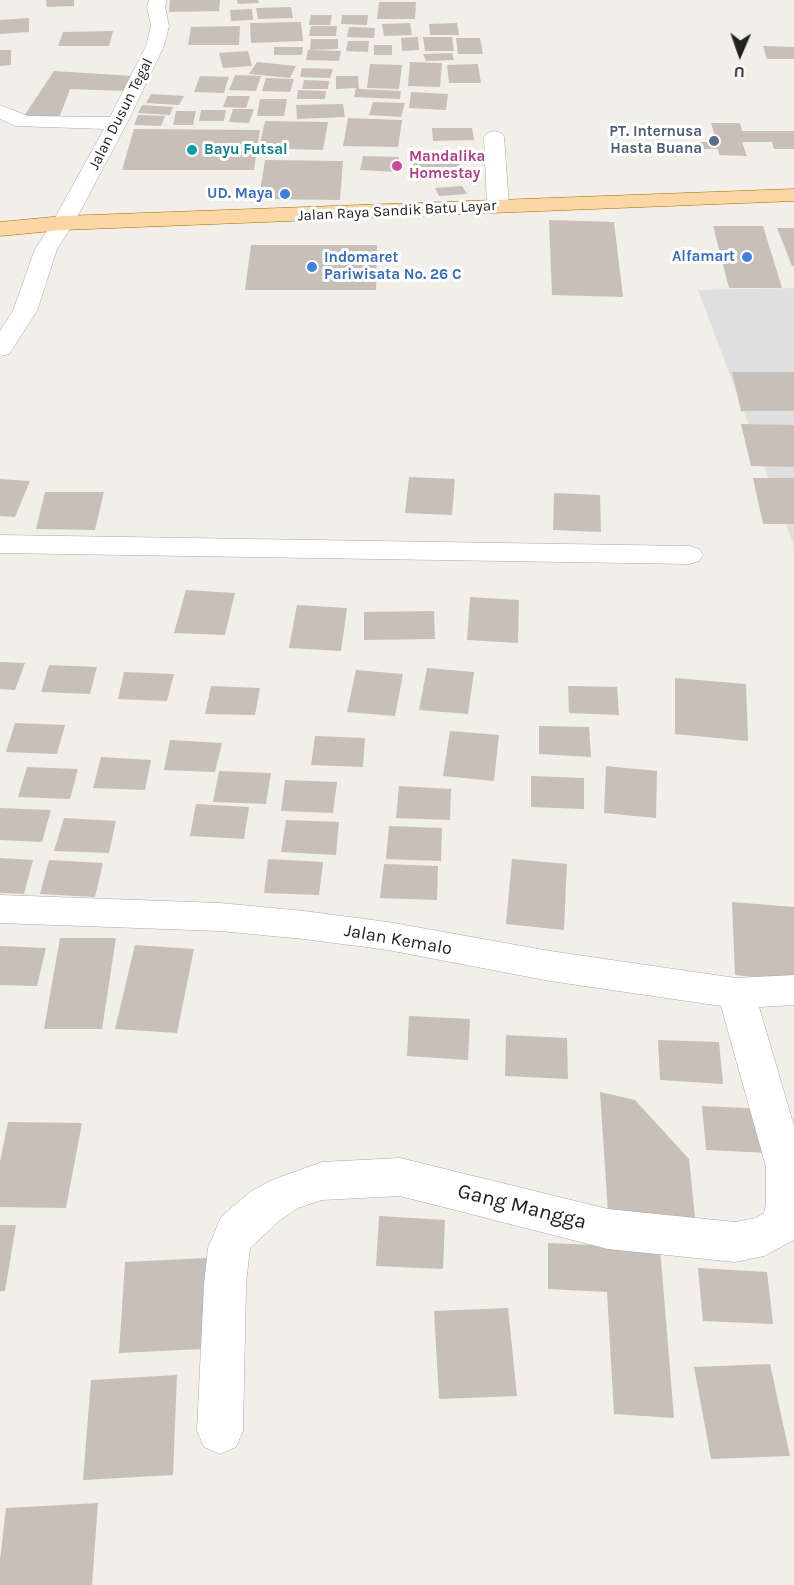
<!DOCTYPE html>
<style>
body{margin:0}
#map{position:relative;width:794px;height:1585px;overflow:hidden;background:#f2efe9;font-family:Karla,sans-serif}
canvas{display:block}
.north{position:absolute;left:710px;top:24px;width:60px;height:60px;-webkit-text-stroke:4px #fff;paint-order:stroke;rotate:182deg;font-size:16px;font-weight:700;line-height:24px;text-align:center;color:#222}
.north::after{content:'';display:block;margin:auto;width:21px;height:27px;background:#222;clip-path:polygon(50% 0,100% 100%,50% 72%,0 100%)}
</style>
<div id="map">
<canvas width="794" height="1585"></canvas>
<div class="north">U</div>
</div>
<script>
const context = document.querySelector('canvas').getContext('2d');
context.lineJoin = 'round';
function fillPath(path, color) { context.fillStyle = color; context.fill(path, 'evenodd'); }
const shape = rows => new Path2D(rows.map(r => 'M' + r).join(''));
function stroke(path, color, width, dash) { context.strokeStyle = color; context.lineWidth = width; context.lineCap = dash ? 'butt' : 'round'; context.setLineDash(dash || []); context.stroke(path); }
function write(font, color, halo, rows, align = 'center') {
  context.font = font + ' Karla,sans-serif'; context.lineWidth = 6; context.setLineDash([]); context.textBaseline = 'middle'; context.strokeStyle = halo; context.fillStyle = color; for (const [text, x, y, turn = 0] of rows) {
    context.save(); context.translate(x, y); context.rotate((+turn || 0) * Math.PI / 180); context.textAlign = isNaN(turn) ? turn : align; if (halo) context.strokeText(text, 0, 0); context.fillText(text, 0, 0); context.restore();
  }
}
const residential = shape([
 [794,288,794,546,698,290]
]);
const building = shape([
 [46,0,74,0,74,6,47,7],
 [170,0,220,0,219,11,169,12],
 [237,0,258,0,259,3,238,4],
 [379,2,416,2,415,19,377,19],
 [291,7,293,18,258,19,256,8],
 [252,9,253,20,231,21,230,10],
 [311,15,332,15,330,25,309,25],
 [342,15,368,15,367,25,341,24],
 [29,18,29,32,0,34,0,20],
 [301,22,303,41,251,43,250,23],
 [410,23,412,35,384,36,382,24],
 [457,23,459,35,430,35,429,24],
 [240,26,239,45,188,45,191,27],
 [311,26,337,26,336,36,309,36],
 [349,27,375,28,374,38,347,37],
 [113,31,109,46,58,46,63,32],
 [418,37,419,50,402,51,401,38],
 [423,37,452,37,454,51,425,51],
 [456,38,480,38,483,54,458,54],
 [311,39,338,39,338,49,310,50],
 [348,41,369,41,368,52,346,51],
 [374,45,392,45,392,55,374,55],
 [763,46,794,47,794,59,767,59],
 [274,47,303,47,302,55,274,55],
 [0,50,11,50,11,65,0,66],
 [308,50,310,50,341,51,339,61,306,60],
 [248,51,252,66,223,68,219,53],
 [452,53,454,60,426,61,423,54],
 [257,62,296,66,290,78,249,74],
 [410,62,442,63,440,87,408,86],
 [370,64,402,65,399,89,367,88],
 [478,64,481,83,449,83,447,65],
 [302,68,333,69,330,78,300,77],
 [54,71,134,76,128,91,70,89,58,121,22,119],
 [235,75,261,76,256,91,229,90],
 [200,76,229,77,224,93,194,92],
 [336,76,358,76,359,89,401,91,400,99,354,97,356,88,336,89],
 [266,78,294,79,290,92,262,91],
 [304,80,329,81,328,89,302,89],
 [298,90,326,91,325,99,297,99],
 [411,92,448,94,446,110,409,108],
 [151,94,184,96,179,105,146,103],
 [227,96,250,96,246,108,223,107],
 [260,99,287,99,284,116,257,116],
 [373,102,405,103,401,117,369,115],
 [343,104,345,117,297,119,296,105],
 [142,105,173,107,170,115,138,113],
 [233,109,254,109,249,123,229,122],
 [201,110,226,110,224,121,199,121],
 [176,111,196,111,193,125,173,125],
 [138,115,165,116,161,126,134,125],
 [348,118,402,120,398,147,343,146],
 [265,121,328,122,323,150,259,148],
 [711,123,740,123,742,131,794,131,794,149,774,149,772,142,742,142,747,156,719,155,718,149,702,149,700,142,717,142],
 [432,128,472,128,474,140,433,141],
 [134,129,260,130,254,170,122,170],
 [413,154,459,154,460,167,413,167],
 [363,156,399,157,397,172,360,170],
 [265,160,343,161,340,200,259,199],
 [462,186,467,194,439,196,435,188],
 [549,220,614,222,623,297,552,295],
 [713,226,763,226,782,288,729,288],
 [777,228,794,228,794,266,792,266],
 [251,245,377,245,376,290,245,290],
 [732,372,794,372,794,411,741,411],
 [741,424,794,425,794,467,751,466],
 [409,477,455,479,452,515,405,513],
 [753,478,794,478,794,524,763,524],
 [0,479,30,481,15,517,0,516],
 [45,492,104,492,95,530,36,529],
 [554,493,600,495,601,532,553,530],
 [186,590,235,593,225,635,174,633],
 [470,597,519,600,518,643,467,640],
 [297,605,347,608,341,651,289,648],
 [434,611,435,639,364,640,364,612],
 [0,662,25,663,15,690,0,689],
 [49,665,97,667,90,694,41,692],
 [427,668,474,672,468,714,419,710],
 [356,670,403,674,395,716,347,712],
 [124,672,174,674,167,701,118,699],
 [675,678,746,684,748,741,675,734],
 [211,686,260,688,255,715,205,714],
 [568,686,617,687,619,715,569,713],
 [15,723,65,725,57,754,6,752],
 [539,726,589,727,591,757,539,754],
 [450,731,499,735,494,781,443,776],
 [315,736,365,738,363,767,311,765],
 [170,740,222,743,215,772,164,770],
 [101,757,151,760,145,790,93,788],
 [606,766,657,771,656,818,604,813],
 [27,767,78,769,70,799,18,797],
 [219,771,271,773,266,804,213,802],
 [531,776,584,778,584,809,531,807],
 [285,780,337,782,333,813,281,811],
 [399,786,451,789,450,820,396,818],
 [196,804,249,807,244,839,190,836],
 [0,808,51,810,42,842,0,840],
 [64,818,116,821,109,853,54,851],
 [286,820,339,822,336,855,281,852],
 [389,826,442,828,441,861,386,859],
 [0,858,33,860,24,894,0,893],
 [268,859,323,862,319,895,264,893],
 [512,859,567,864,564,930,506,924],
 [49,860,103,863,95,897,40,894],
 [384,864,438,866,437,900,380,898],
 [732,902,794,907,794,981,735,975],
 [60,938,116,938,102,1029,44,1029],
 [135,945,194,949,177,1033,115,1029],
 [0,946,46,948,37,986,0,985],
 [409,1016,470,1019,468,1060,407,1056],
 [506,1035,567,1038,568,1079,505,1076],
 [658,1040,719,1042,723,1084,660,1080],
 [600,1092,635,1100,689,1159,695,1218,608,1213],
 [702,1106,765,1109,770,1153,706,1150],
 [8,1122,82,1123,66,1208,0,1207,0,1162],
 [379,1216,445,1220,443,1269,376,1266],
 [0,1225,16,1225,5,1291,0,1291],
 [548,1243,660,1248,674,1418,614,1414,607,1292,548,1289],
 [207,1258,204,1349,119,1353,125,1262],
 [698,1268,767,1272,773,1324,703,1321],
 [508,1308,517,1396,439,1399,434,1311],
 [770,1364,790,1456,711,1459,694,1367],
 [177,1375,173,1475,83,1480,91,1380],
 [98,1503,92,1585,0,1585,0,1560,6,1508]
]);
const minor = shape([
 [149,0,167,0,165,7,169,26,164,46,127,123,74,223,57,249,37,311,9,354,0,356,0,331,13,311,35,249,52,223,104,129,16,126,0,119,0,105,28,116,110,117,146,46,151,26,147,7,149,0],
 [494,131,501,133,504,137,509,206,506,211,498,212,490,211,487,206,484,137,487,133,494,131],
 [0,535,689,546,699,549,703,555,699,561,689,564,0,553,0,535],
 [0,895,220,903,304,911,388,922,550,951,736,978,794,975,794,1005,759,1007,794,1126,794,1240,764,1256,735,1262,608,1249,400,1196,322,1200,298,1208,280,1220,250,1248,246,1284,243,1431,236,1447,220,1454,204,1447,197,1431,204,1284,208,1248,221,1217,250,1192,272,1180,322,1162,400,1158,608,1209,735,1222,756,1218,764,1213,766,1204,766,1167,721,1006,550,981,388,950,304,939,220,931,0,923,0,895]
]);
const major = shape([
 [794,189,794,201,63,230,0,236,0,222,63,216,794,189]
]);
const markers = [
 [714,141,6,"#5c6f8a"],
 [192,150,6,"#0f9aa8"],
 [397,166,6,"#d1479c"],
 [285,194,6,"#3f7fe0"],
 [747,257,6,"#3f7fe0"],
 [312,267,6,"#3f7fe0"]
];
const farStreetnames = [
 ["Jalan Dusun Tegal",121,114,-63],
 ["Jalan Raya Sandik Batu Layar",397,211,-3]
];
const farServicenames = [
 ["PT. Internusa",702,132],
 ["Hasta Buana",702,149]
];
const farCulturenames = [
 ["Bayu Futsal",204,150]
];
const farHotelnames = [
 ["Mandalika",409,157],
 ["Homestay",409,174]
];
const farShopnames = [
 ["UD. Maya",273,194],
 ["Alfamart",735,257],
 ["Indomaret",324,258,"left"],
 ["Pariwisata No. 26 C",324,275,"left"]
];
const streetNames = [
 ["Jalan Kemalo",398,940,10]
];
const nearStreetnames = [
 ["Gang Mangga",522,1207,14]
];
fillPath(residential, '#e0dfdf');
fillPath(building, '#c7bfb8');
stroke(minor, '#a9a9a9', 1);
stroke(major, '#a06b00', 1);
fillPath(minor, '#fff');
fillPath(major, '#fcd6a4');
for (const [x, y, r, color] of markers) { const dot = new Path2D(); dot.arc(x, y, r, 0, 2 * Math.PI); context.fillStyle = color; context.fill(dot); stroke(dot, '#fff', 2); }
write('15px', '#222', '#fff', farStreetnames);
write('bold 15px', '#4e5e75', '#fff', farServicenames, 'right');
write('bold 15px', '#0d838f', '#fff', farCulturenames, 'left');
write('bold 15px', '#b23c85', '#fff', farHotelnames, 'left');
write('bold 15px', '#366cbe', '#fff', farShopnames, 'right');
write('18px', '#222', '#fff', streetNames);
write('21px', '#222', '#fff', nearStreetnames);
</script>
